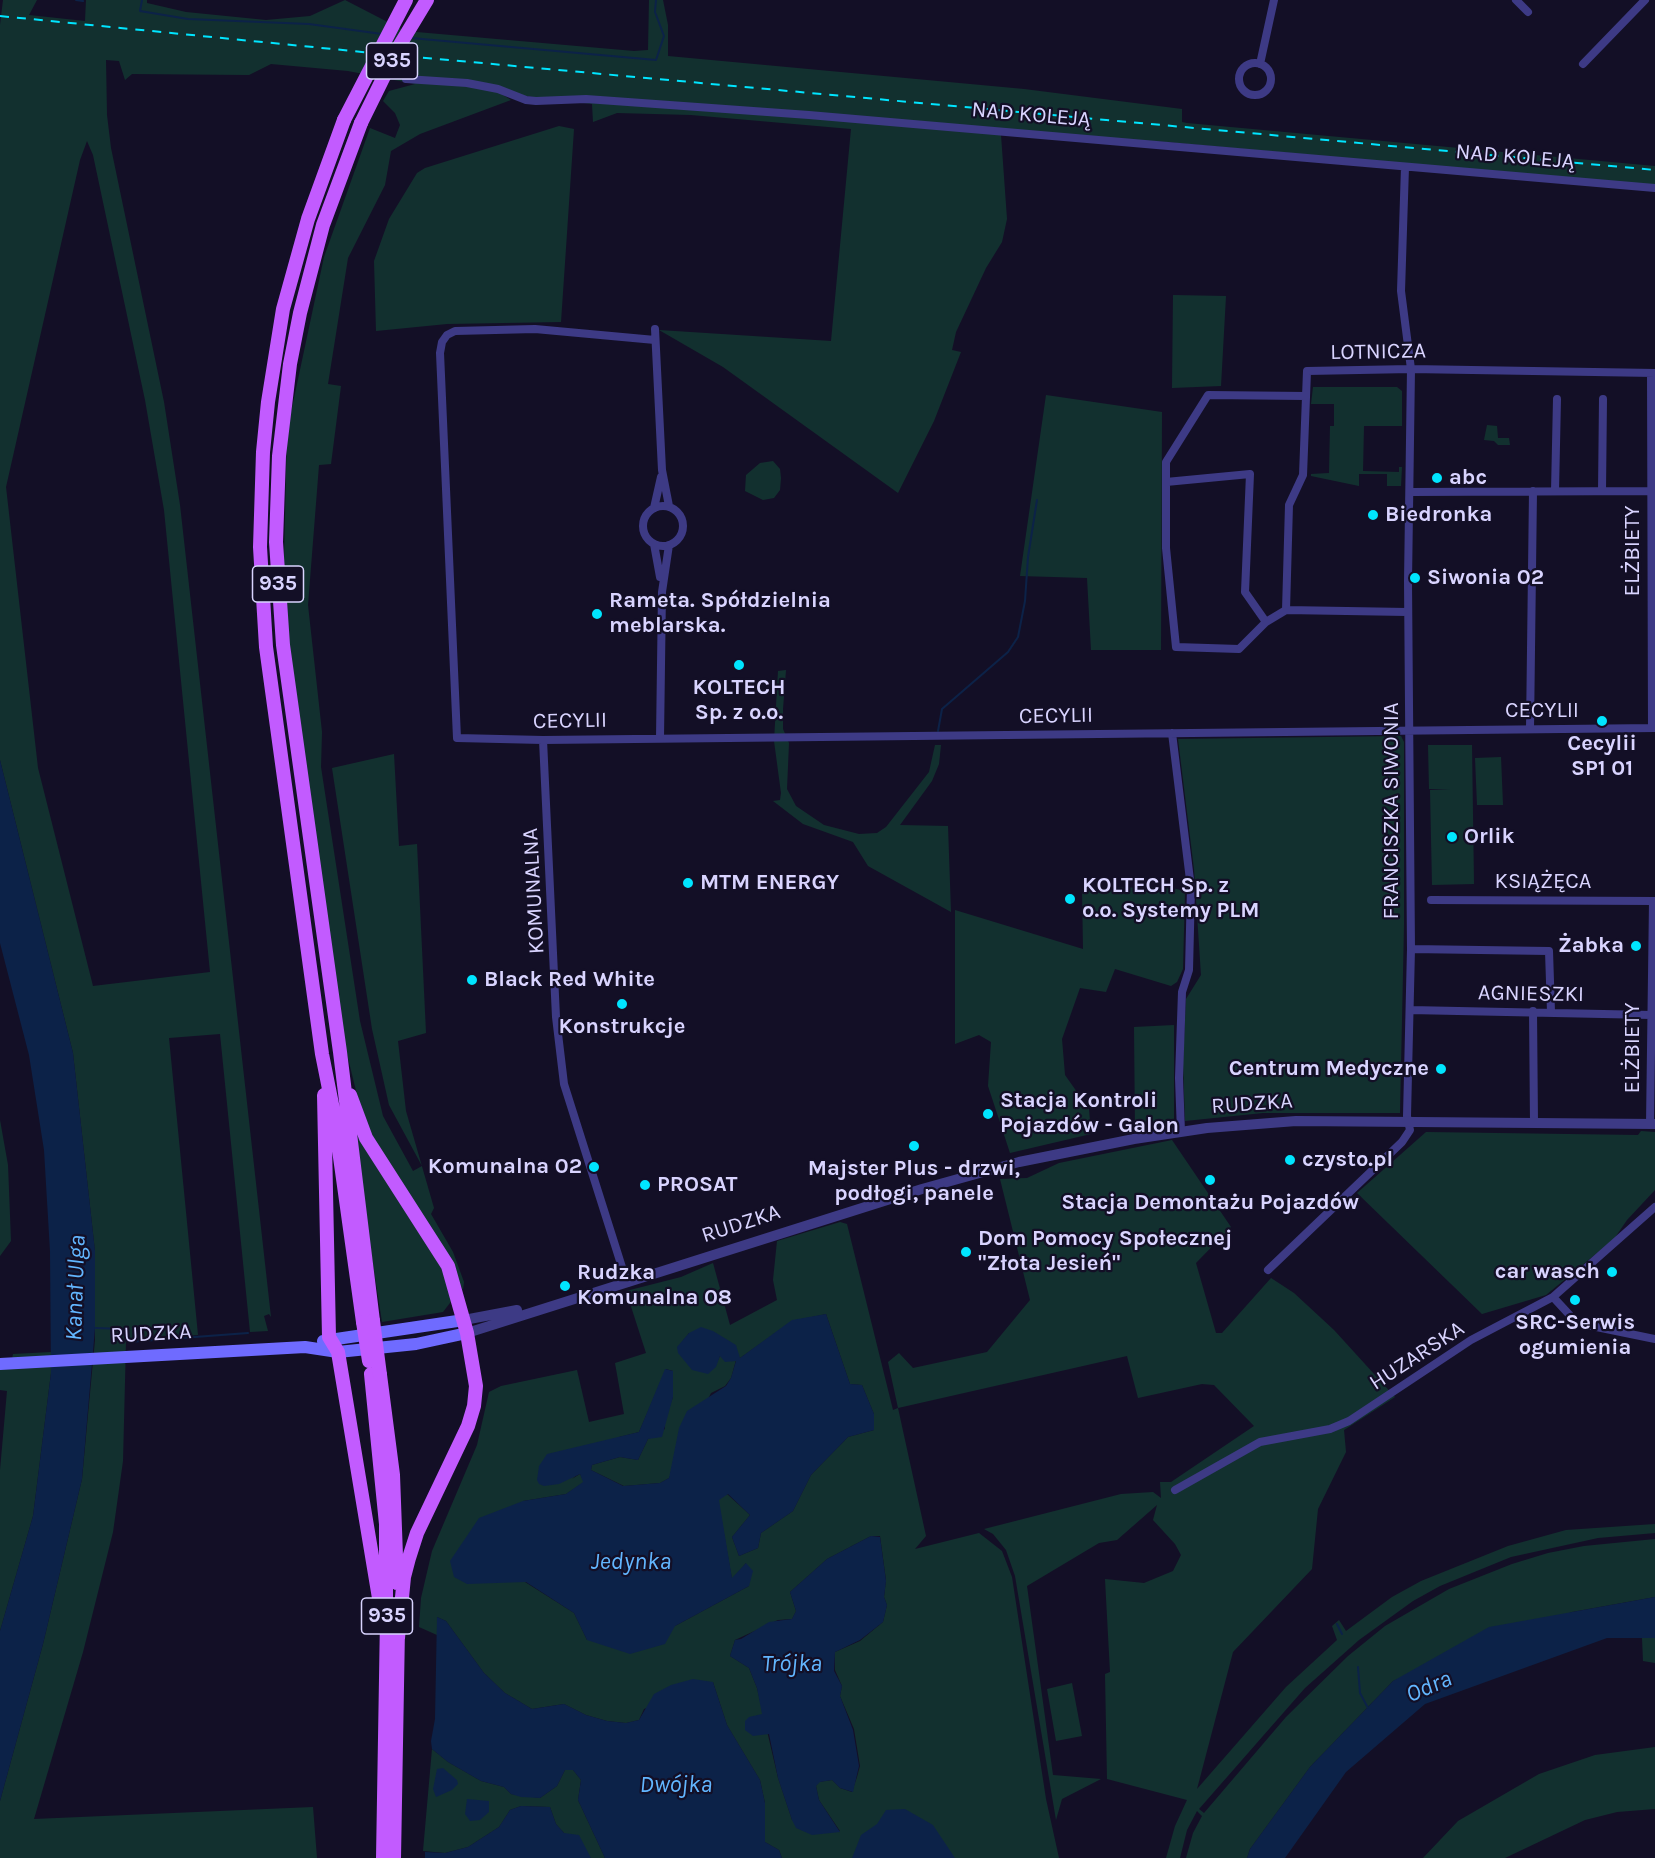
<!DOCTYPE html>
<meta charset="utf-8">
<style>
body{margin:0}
canvas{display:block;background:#130f26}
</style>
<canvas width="1655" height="1858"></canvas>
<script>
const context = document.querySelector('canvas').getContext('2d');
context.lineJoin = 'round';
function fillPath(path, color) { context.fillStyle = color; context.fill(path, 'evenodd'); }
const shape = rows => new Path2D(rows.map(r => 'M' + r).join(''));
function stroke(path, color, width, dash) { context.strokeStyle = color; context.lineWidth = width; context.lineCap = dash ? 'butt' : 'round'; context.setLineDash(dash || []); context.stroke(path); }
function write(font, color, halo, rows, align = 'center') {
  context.font = font + ' Karla,sans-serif'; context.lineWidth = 4.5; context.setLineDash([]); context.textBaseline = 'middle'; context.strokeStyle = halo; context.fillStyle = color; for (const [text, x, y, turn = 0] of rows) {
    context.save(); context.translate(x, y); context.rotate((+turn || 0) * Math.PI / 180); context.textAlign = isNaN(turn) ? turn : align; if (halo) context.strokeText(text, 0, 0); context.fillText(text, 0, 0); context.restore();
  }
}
const green = shape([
 [3,0,37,0,29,15,85,21,86,0,147,0,147,3,186,12,266,20,310,16,345,0,405,31,634,51,648,50,649,0,663,0,668,25,668,56,1024,89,1182,109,1182,122,1187,123,1655,166,1655,186,1166,142,1001,135,1007,219,1002,242,986,268,956,332,952,350,961,352,934,421,898,493,723,367,659,330,831,341,851,129,691,115,617,113,593,122,592,104,500,93,511,100,420,134,391,151,385,185,348,258,328,384,341,386,331,464,319,465,308,605,322,732,321,767,360,1021,383,1116,413,1171,422,1166,389,1105,372,1029,332,768,394,754,399,846,417,844,426,1033,398,1041,406,1111,434,1208,431,1214,453,1252,464,1282,463,1290,436,1238,365,1127,342,1034,283,602,287,431,324,257,370,128,395,138,400,125,395,113,383,101,389,91,415,84,348,71,271,64,249,75,132,74,125,80,119,61,106,60,107,115,111,148,164,402,180,505,271,1317,269,1314,264,1316,268,1331,250,1332,220,1034,169,1038,198,1335,126,1341,123,1461,113,1532,83,1652,34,1819,313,1807,317,1858,0,1858,0,1801,43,1644,82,1479,95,1340,95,1251,73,1053,0,760,0,25],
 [87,141,93,155,145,400,164,510,210,972,93,986,38,768,6,487,80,160],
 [559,126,574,129,561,322,447,324,376,331,374,261,389,219,417,173,425,168],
 [1173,295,1226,296,1221,386,1172,388],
 [1313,387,1397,387,1402,391,1402,426,1364,426,1363,471,1399,472,1399,467,1402,467,1401,486,1387,486,1387,474,1359,474,1359,486,1311,476,1311,474,1329,473,1330,426,1334,426,1334,404,1311,404],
 [1046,395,1162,412,1161,650,1091,650,1087,578,1020,576],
 [1487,425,1497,426,1498,438,1509,438,1510,445,1498,445,1494,441,1484,440],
 [773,461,780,469,781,478,780,490,774,498,763,500,745,491,746,475,760,463],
 [786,670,783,709,783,729,789,743,787,789,796,806,824,825,859,834,877,833,886,827,929,772,935,745,941,745,939,764,932,781,900,825,948,826,951,912,868,866,853,842,803,824,773,801,780,800,781,793,774,741,778,671],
 [1401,736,1404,742,1404,925,1400,1113,1263,1113,1185,1121,1183,1063,1186,999,1201,975,1194,869,1178,739],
 [1428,745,1472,745,1474,884,1432,885,1430,790,1450,789,1429,789],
 [1501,757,1503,805,1477,805,1475,758],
 [1168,887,1185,891,1183,969,1177,982,1171,986,1115,969,1106,992,1080,988,1062,1039,1065,1075,1089,1109,1091,1134,1010,1153,988,1086,991,1042,979,1035,955,1044,955,910,1083,949,1082,888],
 [1174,1025,1174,1123,1135,1130,1134,1027],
 [349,1110,442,1266,453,1299,443,1312,382,1322],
 [0,1120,8,1165,11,1241,0,1256],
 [1641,1131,1655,1132,1655,1190,1627,1220,1614,1239,1546,1295,1482,1314,1357,1193,1426,1132,1638,1135],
 [1172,1140,1231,1227,1196,1263,1216,1333,1222,1333,1271,1278,1294,1293,1334,1330,1395,1397,1344,1430,1346,1452,1318,1509,1312,1569,1233,1652,1197,1789,1286,1687,1337,1640,1332,1626,1339,1620,1346,1631,1392,1597,1421,1581,1508,1546,1566,1530,1655,1524,1655,1533,1598,1538,1511,1557,1440,1586,1413,1601,1359,1640,1305,1688,1199,1809,1204,1813,1286,1717,1348,1656,1385,1626,1449,1589,1512,1564,1548,1553,1584,1546,1655,1539,1655,1597,1572,1612,1393,1681,1310,1767,1250,1849,1247,1858,1186,1858,1193,1833,1202,1816,1197,1811,1187,1830,1180,1858,1166,1858,1175,1826,1187,1800,1107,1779,1105,1674,1110,1672,1105,1579,1144,1583,1173,1571,1181,1555,1175,1544,1153,1520,1157,1505,1117,1540,1099,1543,1027,1586,1053,1775,1101,1779,1062,1799,1056,1820,1015,1576,1006,1550,993,1534,984,1529,1121,1494,1153,1492,1161,1498,1160,1482,1171,1482,1254,1426,1214,1385,1202,1384,1138,1398,1127,1356,898,1408,926,1536,915,1549,979,1533,1002,1551,1012,1577,1046,1799,1059,1858,782,1858,779,1850,765,1842,765,1803,760,1780,727,1725,713,1682,644,1709,639,1720,626,1723,607,1721,586,1715,564,1704,532,1709,505,1693,484,1673,446,1621,437,1617,437,1635,419,1627,421,1598,432,1551,477,1445,489,1392,501,1386,577,1370,589,1422,624,1414,615,1363,646,1353,626,1291,681,1277,713,1263,730,1325,777,1300,773,1280,777,1241,840,1222,847,1224,893,1410,898,1408,888,1362,899,1353,913,1368,987,1352,1030,1300,1000,1179,1027,1178,1059,1163],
 [826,1314,850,1384,862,1385,874,1414,874,1430,848,1437,811,1475,793,1511,761,1533,758,1548,739,1556,732,1537,750,1515,727,1494,718,1500,732,1579,746,1563,749,1586,675,1626,587,1640,574,1613,525,1582,523,1501,566,1494,584,1482,580,1474,572,1479,619,1437,639,1432,666,1369,673,1371,673,1397,665,1419,665,1429,648,1439,638,1460,620,1457,592,1465,591,1470,624,1486,660,1483,669,1478,711,1393,725,1386,731,1378,736,1360,720,1356,718,1360,677,1348,689,1333,740,1358,792,1321],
 [871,1536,880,1536,886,1580,884,1597,887,1605,883,1622,860,1641,835,1652,835,1670,842,1686,840,1696,854,1729,860,1766,857,1777,852,1792,840,1788,832,1780,819,1782,816,1786,819,1800,840,1831,792,1820,778,1778,757,1688,749,1668,730,1656,735,1640,778,1620,792,1619,796,1611,790,1592,827,1559],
 [51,1352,51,1373,33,1516,0,1631,0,1470,7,1391,0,1390,0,1369,10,1368,13,1354],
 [1642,1638,1655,1638,1655,1663,1643,1661],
 [1072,1683,1082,1736,1056,1741,1047,1689],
 [1655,1747,1655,1809,1617,1812,1585,1820,1505,1858,1423,1858,1458,1821,1539,1774,1595,1755],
 [432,1749,448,1762,481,1781,504,1787,511,1794,540,1798,557,1786,565,1770,573,1770,581,1780,578,1800,605,1858,591,1858,564,1833,556,1824,550,1807,521,1806,510,1810,499,1827,468,1847,445,1853,423,1851]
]);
const water = shape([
 [0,760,73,1053,95,1251,95,1328,82,1479,43,1644,0,1801,0,1631,33,1516,51,1373,50,1251,44,1150,29,1055,0,943],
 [826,1314,850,1384,862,1385,874,1414,874,1430,848,1437,811,1475,793,1511,761,1533,758,1548,739,1556,732,1537,750,1515,728,1494,719,1500,732,1578,746,1563,753,1571,749,1586,675,1626,665,1644,630,1654,587,1640,574,1613,526,1582,467,1584,454,1577,450,1561,479,1518,523,1501,566,1494,583,1482,580,1474,559,1484,544,1486,539,1484,537,1480,539,1466,547,1454,639,1432,665,1369,673,1371,673,1397,662,1437,648,1439,638,1460,620,1457,592,1465,591,1470,623,1486,660,1483,669,1478,679,1428,687,1411,726,1386,731,1378,736,1361,725,1362,720,1356,716,1367,708,1374,692,1370,678,1353,677,1347,689,1333,701,1327,713,1331,736,1345,740,1358,792,1320],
 [871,1536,880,1537,886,1581,884,1597,887,1605,883,1622,860,1640,835,1652,834,1671,842,1686,840,1696,853,1730,859,1766,853,1792,840,1788,832,1780,820,1782,816,1786,819,1800,840,1832,812,1835,796,1828,792,1820,778,1778,769,1734,753,1736,745,1730,745,1721,749,1717,762,1714,757,1688,749,1668,730,1656,735,1640,741,1639,769,1622,792,1619,796,1611,790,1592,827,1559],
 [1655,1597,1655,1638,1607,1638,1425,1704,1346,1772,1285,1858,1247,1858,1250,1849,1310,1767,1393,1681,1489,1627],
 [437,1617,446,1621,484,1673,505,1693,532,1709,564,1704,586,1715,607,1721,626,1723,639,1720,654,1694,671,1685,693,1679,713,1682,727,1725,760,1780,765,1803,765,1842,779,1850,782,1858,605,1858,578,1800,581,1780,573,1770,565,1770,557,1786,540,1798,521,1797,511,1794,504,1787,481,1781,448,1762,432,1749,431,1741,435,1719],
 [443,1768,457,1780,458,1784,452,1790,436,1797,433,1789,437,1769],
 [467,1799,489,1801,489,1812,480,1820,470,1821,465,1814],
 [521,1806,550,1807,556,1824,564,1833,579,1835,591,1858,425,1858,425,1852,445,1853,468,1847,499,1827,510,1810],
 [905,1809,933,1825,955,1858,852,1858,861,1835,877,1824,886,1810]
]);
const stream = shape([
 [76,0,83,1],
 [142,0,140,11,188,19,309,24,382,34],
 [411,38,656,60,664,36,655,12,656,0],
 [938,731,942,709,1008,652,1018,637,1025,601,1028,557,1037,500],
 [95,1328,125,1329,128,1342,248,1333],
 [1337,1624,1342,1634],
 [1358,1667,1360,1693,1368,1708]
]);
const minor = shape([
 [1516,0,1528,12],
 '1239 79a16 16 0 1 1 32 0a16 16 0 1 1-32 0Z',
 [1260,64,1274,0],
 [1583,64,1645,0],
 [406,79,467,83,498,89,526,100,536,101,586,99,809,115,1655,188],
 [655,329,662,470,669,506],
 [655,340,535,329,455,331,447,335,442,342,440,353,457,738,543,740,1655,728],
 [1651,374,1652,728],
 [1306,396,1208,395,1166,462,1166,548,1176,647,1239,649,1266,622,1286,610,1407,612],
 [1166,482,1250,474,1245,592,1266,622],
 [1555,491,1557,399],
 [1602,491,1603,399],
 [1410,492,1655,491],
 '643 526a20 20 0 1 1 40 0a20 20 0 1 1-40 0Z',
 [654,508,661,477],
 [654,544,660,577],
 [1286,610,1289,505,1303,475,1307,371,1411,369,1655,373],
 [1530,729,1533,491],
 [1172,733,1191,888,1189,970,1182,992,1179,1078,1181,1132],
 [660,738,662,592,669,545],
 [543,740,556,1017,564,1084,627,1283],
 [1431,900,1655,901],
 [1411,949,1549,951,1551,1012],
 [1410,1010,1651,1015],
 [1533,1011,1534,1123],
 [1650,1124,1653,901],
 [1268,1270,1402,1142,1410,1130,1407,1116,1411,949,1408,582,1411,369,1401,291,1405,167],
 [1553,1297,1577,1323,1655,1339],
 [1175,1490,1260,1442,1330,1429,1349,1421,1471,1340,1553,1297,1655,1207]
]);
const tertiary = shape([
 [464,1320,517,1310],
 [467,1333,922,1189,1019,1162,1134,1139,1207,1128,1296,1121,1655,1124]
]);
const secondary = shape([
 [323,1341,464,1320],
 [0,1364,305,1347,338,1352,416,1344,467,1333]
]);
const primary = shape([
 [344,120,308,219,283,309,268,402,263,452,260,547,266,647,322,1054,334,1114,363,1322],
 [361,123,323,225,300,313,290,364,279,456,276,542,283,645,340,1052,373,1321],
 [324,1095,329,1337,338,1352,381,1610,387,1625],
 [350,1095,366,1138,448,1266,467,1333,476,1386,474,1406,468,1426,417,1533,409,1558,404,1577,398,1638],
 [371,1374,386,1524,386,1599],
 [380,1375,393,1475,397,1583],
 [383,1858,387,1618],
 [394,1858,398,1629]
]);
const rail = shape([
 [0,16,383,54,1655,170]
]);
const primaryBridge = shape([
 [344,120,406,0],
 [361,123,398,48,427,0],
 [373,1321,380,1375],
 [363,1322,369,1361]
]);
const markers = [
 [1437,478,6,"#00e5ff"],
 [1373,515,6,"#00e5ff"],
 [1415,578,6,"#00e5ff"],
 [597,614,6,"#00e5ff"],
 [739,665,6,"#00e5ff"],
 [1602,721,6,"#00e5ff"],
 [1452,837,6,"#00e5ff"],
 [688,883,6,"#00e5ff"],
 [1070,899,6,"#00e5ff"],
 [1636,946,6,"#00e5ff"],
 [472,980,6,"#00e5ff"],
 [622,1004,6,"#00e5ff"],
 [1441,1069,6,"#00e5ff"],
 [988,1114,6,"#00e5ff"],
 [914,1146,6,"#00e5ff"],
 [1290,1160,6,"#00e5ff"],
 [594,1167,6,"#00e5ff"],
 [1210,1180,6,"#00e5ff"],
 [645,1185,6,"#00e5ff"],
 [966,1252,6,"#00e5ff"],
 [1612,1272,6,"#00e5ff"],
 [565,1286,6,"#00e5ff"],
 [1575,1300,6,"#00e5ff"]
];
const shields = [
 [392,61,51],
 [278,584,51],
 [387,1616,51]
];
const shieldNames = [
 ["935",392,61],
 ["935",278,584],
 ["935",387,1616]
];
const streetNames = [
 ["NAD KOLEJĄ",1031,115,5],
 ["NAD KOLEJĄ",1515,157,5],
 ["LOTNICZA",1378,352,-1],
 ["ELŻBIETY",1633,551,-90],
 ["CECYLII",1542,711],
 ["CECYLII",1056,716,-1],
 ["CECYLII",570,721,-1],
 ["FRANCISZKA SIWONIA",1392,811,-90],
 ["KSIĄŻĘCA",1543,882],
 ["KOMUNALNA",534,891,-93],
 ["AGNIESZKI",1531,994,1],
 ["ELŻBIETY",1633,1048,-90],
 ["RUDZKA",1252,1104,-4],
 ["RUDZKA",741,1224,-18],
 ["RUDZKA",151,1334,-3],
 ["HUZARSKA",1417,1356,-33]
];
const poiNames = [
 ["abc",1449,478],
 ["Biedronka",1385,515],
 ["Siwonia 02",1427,578],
 ["Rameta. Spółdzielnia",609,601],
 ["meblarska.",609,626],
 ["KOLTECH",739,688,"center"],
 ["Sp. z o.o.",739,713,"center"],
 ["Cecylii",1602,744,"center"],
 ["SP1 01",1602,769,"center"],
 ["Orlik",1464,837],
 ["MTM ENERGY",700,883],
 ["KOLTECH Sp. z",1082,886],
 ["o.o. Systemy PLM",1082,911],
 ["Żabka",1624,946,"right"],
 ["Black Red White",484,980],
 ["Konstrukcje",622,1027,"center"],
 ["Centrum Medyczne",1429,1069,"right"],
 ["Stacja Kontroli",1000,1101],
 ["Pojazdów - Galon",1000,1126],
 ["czysto.pl",1302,1160],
 ["Komunalna 02",582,1167,"right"],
 ["Majster Plus - drzwi,",914,1169,"center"],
 ["podłogi, panele",914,1194,"center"],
 ["PROSAT",657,1185],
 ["Stacja Demontażu Pojazdów",1210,1203,"center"],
 ["Dom Pomocy Społecznej",978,1239],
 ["\"Złota Jesień\"",978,1264],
 ["car wasch",1600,1272,"right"],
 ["Rudzka",577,1273],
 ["Komunalna 08",577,1298],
 ["SRC-Serwis",1575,1323,"center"],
 ["ogumienia",1575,1348,"center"]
];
const waterNames = [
 ["Kanał Ulga",76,1288,-88],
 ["Jedynka",631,1562],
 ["Trójka",792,1664],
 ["Odra",1429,1687,-23],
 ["Dwójka",676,1785]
];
fillPath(green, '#12302f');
fillPath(water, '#0c2248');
stroke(stream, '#0c2248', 2);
stroke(minor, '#3d3a85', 8);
stroke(tertiary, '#3d3a85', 10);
stroke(secondary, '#6f6bff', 12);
stroke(primary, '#c25bff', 14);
stroke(rail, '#00e5ff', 2, [9, 8]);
stroke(primaryBridge, '#c25bff', 14);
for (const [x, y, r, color] of markers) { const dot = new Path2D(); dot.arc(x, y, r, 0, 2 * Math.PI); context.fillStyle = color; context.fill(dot); stroke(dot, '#130f26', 2); }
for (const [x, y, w] of shields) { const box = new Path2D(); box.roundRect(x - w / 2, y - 18, w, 36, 4.5); context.fillStyle = '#130f26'; context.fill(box); stroke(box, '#d9d4ff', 1.5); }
write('bold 21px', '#d9d4ff', null, shieldNames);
write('22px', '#d9d4ff', '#130f26', streetNames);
write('bold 22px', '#d9d4ff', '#130f26', poiNames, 'left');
write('italic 24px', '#62b6ff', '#130f26', waterNames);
</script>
